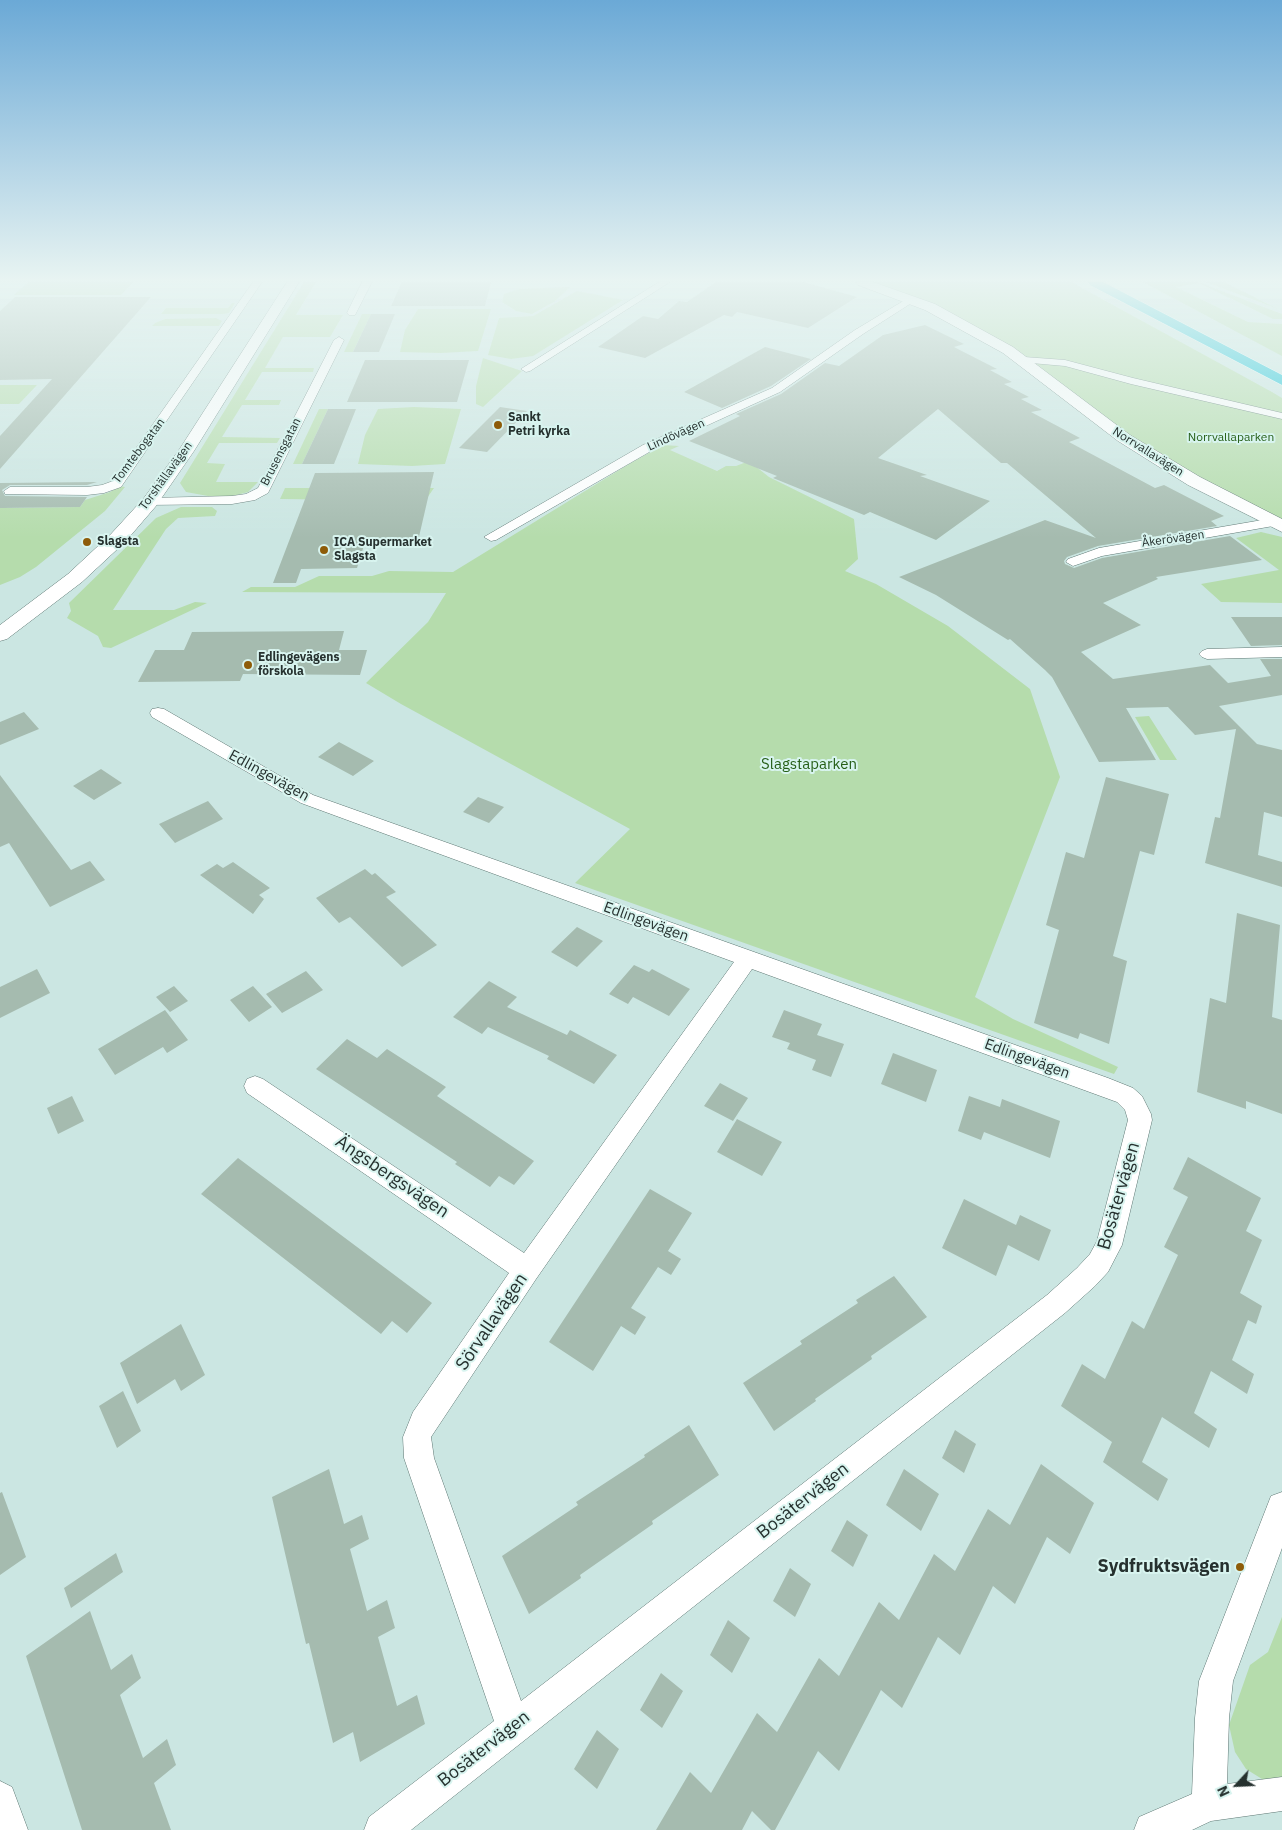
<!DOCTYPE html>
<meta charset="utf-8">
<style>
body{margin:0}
#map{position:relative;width:1282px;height:1830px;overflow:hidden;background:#cbe6e2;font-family:"IBM Plex Sans",sans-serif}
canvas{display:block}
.north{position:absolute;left:1212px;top:1760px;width:50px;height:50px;-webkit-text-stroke:4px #d8f4ef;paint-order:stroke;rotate:245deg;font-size:14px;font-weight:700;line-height:20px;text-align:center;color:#26312f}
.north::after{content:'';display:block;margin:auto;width:18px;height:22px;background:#26312f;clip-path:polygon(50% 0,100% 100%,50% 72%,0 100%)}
</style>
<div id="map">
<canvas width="1282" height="1830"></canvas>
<div class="north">N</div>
</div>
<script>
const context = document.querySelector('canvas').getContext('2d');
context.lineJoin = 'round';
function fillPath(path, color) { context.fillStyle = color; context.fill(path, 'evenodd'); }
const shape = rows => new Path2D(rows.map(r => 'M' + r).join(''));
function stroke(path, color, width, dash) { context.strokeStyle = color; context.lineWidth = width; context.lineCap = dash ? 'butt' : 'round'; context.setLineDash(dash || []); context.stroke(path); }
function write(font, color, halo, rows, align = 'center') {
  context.font = font + ' "IBM Plex Sans",sans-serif'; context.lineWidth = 4; context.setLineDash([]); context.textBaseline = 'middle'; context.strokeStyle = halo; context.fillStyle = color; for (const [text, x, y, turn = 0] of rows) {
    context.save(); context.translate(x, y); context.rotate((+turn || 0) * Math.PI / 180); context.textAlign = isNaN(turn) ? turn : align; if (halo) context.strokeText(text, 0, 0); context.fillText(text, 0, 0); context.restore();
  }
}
const green = shape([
 [29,282,133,282,121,295,14,295],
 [304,282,316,282,296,315,343,315,330,337,283,337,265,368,314,368,313,372,262,372,245,400,281,400,279,405,242,405,222,437,280,438,277,443,219,443,207,463,225,464,216,482,258,482,248,492,233,496,208,496,186,492,180,483],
 [870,282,1071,282,1272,392,1282,398,1282,522,1193,475,1133,439,1086,406,1040,367,1002,341,900,293],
 [1143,282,1198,282,1282,314,1282,319,1273,319,1199,283,1176,287,1248,322,1282,324,1282,356],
 [1206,282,1224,282,1282,311,1273,307],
 [570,287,554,302,532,314,516,311,502,302,504,294,519,289],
 [577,291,623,300,533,356,511,359,488,355,499,318,533,316],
 [232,303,235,303,229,313,223,314,161,314,166,308,228,308],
 [418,309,491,309,478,351,441,353,400,352,405,330],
 [362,314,371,314,353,352,344,352],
 [216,318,222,321,219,326,152,326,155,323,165,319],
 [483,358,522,371,483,407,476,404,476,386],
 [0,385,37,385,19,404,0,404],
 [414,407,461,409,445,464,412,466,358,464,365,435,378,409],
 [319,409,328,409,302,464,293,464],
 [663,445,679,446,670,450,717,471,726,466,736,466,749,461,769,477,854,519,858,559,845,571,876,584,948,626,1030,689,1060,777,975,997,1013,1019,1118,1067,1114,1074,575,883,630,829,401,704,366,683,428,622,446,593,242,592,251,587,295,587,319,576,372,576,389,571,453,572,629,464],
 [120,486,125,487,105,511,36,567,20,577,0,585,0,497,7,508,80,507,85,500,110,492],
 [285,488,434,488,425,501,280,499],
 [181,507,212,507,217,511,215,516,178,518,166,529,113,610,174,610,195,602,207,603,111,648,103,647,98,636,67,618,71,611,69,603,156,518],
 [1261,532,1282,537,1282,603,1221,602,1201,584,1279,570,1236,538],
 [1149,716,1177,760,1160,760,1135,717],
 [1282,1617,1282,1779,1262,1779,1246,1769,1235,1752,1229,1725,1250,1665,1268,1652]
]);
const building = shape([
 [402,282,491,282,485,306,391,306],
 [716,282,803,282,857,297,808,328,737,312,732,317,724,315,645,358,598,347,643,316,658,319,679,301,687,302],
 [15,297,151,297,0,469,0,436,52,379,0,380,0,311],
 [371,314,395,314,379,352,353,352],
 [925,325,964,344,954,347,997,369,990,370,1012,382,1004,384,1029,397,1021,399,1042,410,1031,412,1080,438,1069,442,1155,488,1164,485,1224,516,1211,521,1217,526,1098,546,1067,557,1064,561,1065,564,1074,568,1102,558,1230,536,1262,560,1156,577,1158,579,1103,603,1141,625,1081,652,1113,679,1210,665,1228,683,1271,676,1260,659,1282,659,1282,695,1219,706,1257,744,1282,750,1282,817,1264,812,1258,855,1282,862,1282,887,1205,863,1215,817,1220,818,1236,729,1195,735,1168,707,1126,708,1156,760,1099,762,1052,677,1045,670,1010,639,1008,640,936,595,899,577,1045,520,1096,538,1007,463,1001,463,938,409,878,458,927,475,920,476,990,501,936,540,870,512,864,515,773,478,777,476,689,441,740,416,736,414,781,394,825,363,839,366,883,335],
 [765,347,811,359,771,386,722,408,684,392],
 [365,360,469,360,457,402,347,402],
 [500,407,527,411,487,452,459,448],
 [328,409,356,409,334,464,302,464],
 [434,472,418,541,365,542,357,568,301,569,296,583,273,583,315,473],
 [97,482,87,485,10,485,2,490,5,496,87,497,80,507,0,508,0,483],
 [1231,617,1282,617,1282,645,1251,646],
 [344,631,339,650,367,650,360,675,243,674,240,681,138,682,155,650,184,650,192,632],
 [24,712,39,729,0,745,0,722],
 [339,742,374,761,353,776,318,757],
 [101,769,122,783,94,800,73,786],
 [0,775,71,870,90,861,105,880,50,907,9,843,0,847],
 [1106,777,1169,794,1154,855,1140,851,1113,956,1127,961,1109,1044,1080,1033,1078,1039,1034,1023,1059,930,1046,925,1066,852,1084,858],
 [478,797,504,807,489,823,463,812],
 [208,801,223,819,175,843,159,824],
 [233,862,270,888,259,895,264,899,253,914,200,875,217,864,223,868],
 [365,869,372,875,375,873,396,892,386,897,437,945,402,967,350,917,339,923,316,898],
 [1237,913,1280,925,1272,1017,1282,1020,1282,1114,1246,1101,1246,1109,1197,1092,1210,998,1226,1003],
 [577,927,603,941,577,967,551,952],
 [634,965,649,972,652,969,690,989,669,1016,633,997,628,1004,609,994],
 [37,969,50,993,0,1018,0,987],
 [306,971,323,990,282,1013,266,994],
 [489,981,517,997,507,1007,567,1035,570,1030,617,1055,594,1084,547,1059,549,1056,488,1027,482,1034,453,1017],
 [174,986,188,1001,170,1012,156,997],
 [253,986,272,1007,249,1022,230,1000],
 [165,1010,188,1040,167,1053,163,1047,115,1075,98,1049],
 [784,1010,822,1024,817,1035,844,1044,831,1077,812,1070,816,1060,787,1049,790,1043,772,1037],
 [347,1039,377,1058,387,1049,446,1087,437,1096,534,1161,514,1185,499,1176,490,1187,455,1164,457,1162,316,1069],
 [893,1053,937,1070,926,1102,881,1084],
 [720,1083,748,1098,733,1121,704,1106],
 [72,1096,84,1121,58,1134,47,1108],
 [969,1096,1000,1107,1002,1099,1060,1121,1050,1158,984,1132,981,1140,958,1131],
 [737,1119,782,1142,762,1176,717,1152],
 [1188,1157,1261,1198,1246,1231,1262,1240,1240,1293,1262,1306,1256,1324,1248,1320,1232,1360,1254,1374,1247,1394,1211,1371,1194,1413,1217,1429,1209,1448,1162,1417,1142,1462,1168,1479,1158,1501,1103,1462,1112,1442,1061,1406,1082,1364,1105,1379,1132,1321,1144,1329,1178,1255,1164,1247,1188,1197,1173,1189],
 [238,1158,432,1303,407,1333,392,1321,381,1334,201,1194],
 [650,1189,692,1213,668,1251,681,1259,671,1275,658,1267,631,1308,646,1317,635,1335,621,1326,593,1371,549,1342],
 [964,1199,1016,1225,1020,1215,1051,1230,1039,1261,1008,1245,996,1276,942,1248],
 [894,1276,927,1317,871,1356,872,1359,815,1399,816,1401,774,1431,743,1383,802,1344,800,1341,858,1303,856,1300],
 [181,1324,205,1375,181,1391,175,1379,137,1404,120,1363],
 [123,1391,141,1431,117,1448,99,1406],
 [689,1425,719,1475,652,1521,653,1524,580,1575,581,1578,529,1614,502,1556,578,1505,576,1502,645,1457,644,1455],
 [955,1430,976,1444,964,1473,942,1458],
 [1041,1464,1094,1503,1070,1554,1047,1537,1015,1604,993,1586,960,1655,938,1637,902,1708,881,1690,839,1771,818,1751,775,1830,771,1830,752,1811,742,1830,656,1830,690,1772,711,1793,757,1713,777,1732,819,1658,839,1676,879,1602,899,1620,934,1554,955,1571,988,1509,1010,1525],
 [329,1469,344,1524,362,1515,369,1539,350,1549,367,1611,387,1600,395,1628,378,1637,397,1706,417,1695,425,1724,360,1762,353,1732,333,1743,309,1643,306,1644,272,1497],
 [904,1469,939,1494,921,1531,886,1505],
 [2,1492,26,1557,0,1575,0,1493],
 [847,1520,868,1535,853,1567,831,1551],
 [116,1553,123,1572,71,1608,64,1588],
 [790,1568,811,1584,795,1617,773,1601],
 [90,1611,111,1670,132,1654,141,1678,120,1695,143,1758,167,1739,176,1765,154,1783,171,1830,82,1830,26,1656],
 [728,1620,750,1638,732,1673,710,1655],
 [661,1673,683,1691,662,1728,640,1710],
 [597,1730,619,1749,597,1789,574,1769]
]);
const street = shape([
 [253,282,262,282,121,487,104,493,87,495,5,494,4,491,10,487,87,487,102,485,113,481,253,282],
 [362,282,372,282,355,315,349,315,347,313,362,282],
 [659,282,670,282,530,371,526,372,521,369,659,282],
 [910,297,915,300,913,302,863,334,780,392,651,451,496,540,491,541,484,537,643,445,772,388,855,330,910,297],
 [339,337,344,340,268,493,255,500,232,504,145,505,144,502,145,499,150,498,232,496,246,494,258,488,334,340,339,337],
 [1024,357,1065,360,1133,378,1282,413,1282,419,1131,384,1065,366,1020,362,1019,360,1020,358,1024,357],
 [1274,518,1279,519,1281,522,1279,525,1102,556,1073,566,1066,562,1068,559,1099,548,1274,518],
 [1282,647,1282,657,1207,659,1202,657,1199,654,1202,651,1207,649,1282,647],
 [158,708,164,709,313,795,1108,1078,1133,1088,1142,1096,1151,1114,1152,1120,1122,1245,1108,1272,1095,1286,1065,1313,411,1830,364,1830,369,1817,494,1721,404,1458,403,1437,413,1412,509,1273,247,1093,244,1086,247,1079,255,1076,263,1079,524,1253,734,962,301,803,152,717,150,713,152,709,158,708],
 [752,969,1117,1102,1125,1110,1128,1120,1097,1241,1090,1254,1077,1268,1047,1295,521,1701,434,1458,431,1437,536,1279,752,969],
 [1282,1492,1282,1548,1233,1681,1229,1718,1227,1784,1282,1777,1282,1811,1211,1821,1192,1830,1134,1830,1139,1817,1192,1794,1195,1718,1199,1681,1271,1496,1282,1492],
 [0,1781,12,1787,28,1830,0,1830,0,1781]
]);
const secondary = shape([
 [287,282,299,282,194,451,156,506,125,542,82,582,7,639,0,641,0,625,68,574,111,534,144,498,179,450,287,282],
 [856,282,873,282,935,304,1013,347,1130,435,1200,477,1282,519,1282,532,1188,485,1118,441,1003,353,925,310,858,285,856,282]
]);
const highway = shape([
 [1088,282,1103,282,1282,375,1282,385,1090,285,1088,282]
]);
const markers = [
 [498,425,5,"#8e5c09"],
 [87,542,5,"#8e5c09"],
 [324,550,5,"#8e5c09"],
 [248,665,5,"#8e5c09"],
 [1240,1567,5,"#8e5c09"]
];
const farPoinames = [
 ["Sankt",508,418],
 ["Petri kyrka",508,432],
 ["Slagsta",97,542],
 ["ICA Supermarket",334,543],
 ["Slagsta",334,557],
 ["Edlingevägens",258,658],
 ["förskola",258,672]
];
const farStreetnames = [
 ["Lindövägen",676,435,-24],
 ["Tomtebogatan",139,451,-53],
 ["Brusensgatan",281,452,-63],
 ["Norrvallavägen",1148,452,32],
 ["Torshällavägen",166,476,-54],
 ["Åkerövägen",1173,539,-8]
];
const farParknames = [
 ["Norrvallaparken",1231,438]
];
const parkNames = [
 ["Slagstaparken",809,765]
];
const streetNames = [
 ["Edlingevägen",269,776,29],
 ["Edlingevägen",646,922,20],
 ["Edlingevägen",1027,1059,20]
];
const nearStreetnames = [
 ["Ängsbergsvägen",392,1177,34],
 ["Bosätervägen",1119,1196,-74],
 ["Sörvallavägen",492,1322,-56],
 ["Bosätervägen",803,1501,-38],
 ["Bosätervägen",484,1749,-38]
];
const nearPoinames = [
 ["Sydfruktsvägen",1230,1567]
];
fillPath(green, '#b5dcac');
fillPath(building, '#a5bbaf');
stroke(street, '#5e7773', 1);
stroke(secondary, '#5e7773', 1);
stroke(highway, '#fff', 1);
fillPath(street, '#fff');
fillPath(secondary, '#fff');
fillPath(highway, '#16c4d8');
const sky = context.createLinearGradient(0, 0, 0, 538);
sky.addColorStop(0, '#6ba9d6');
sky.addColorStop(0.52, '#e8f4f2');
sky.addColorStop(1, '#e8f4f200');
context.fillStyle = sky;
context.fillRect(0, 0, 1282, 538);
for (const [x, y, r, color] of markers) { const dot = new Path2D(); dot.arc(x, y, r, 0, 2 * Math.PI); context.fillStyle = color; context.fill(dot); stroke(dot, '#d8f4ef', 2); }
write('bold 12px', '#26312f', '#d8f4ef', farPoinames, 'left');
write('12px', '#26312f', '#d8f4ef', farStreetnames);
write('12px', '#265f18', '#d8f4ef', farParknames);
write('15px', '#265f18', '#d8f4ef', parkNames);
write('15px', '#26312f', '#d8f4ef', streetNames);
write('18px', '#26312f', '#d8f4ef', nearStreetnames);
write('bold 18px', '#26312f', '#d8f4ef', nearPoinames, 'right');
</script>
